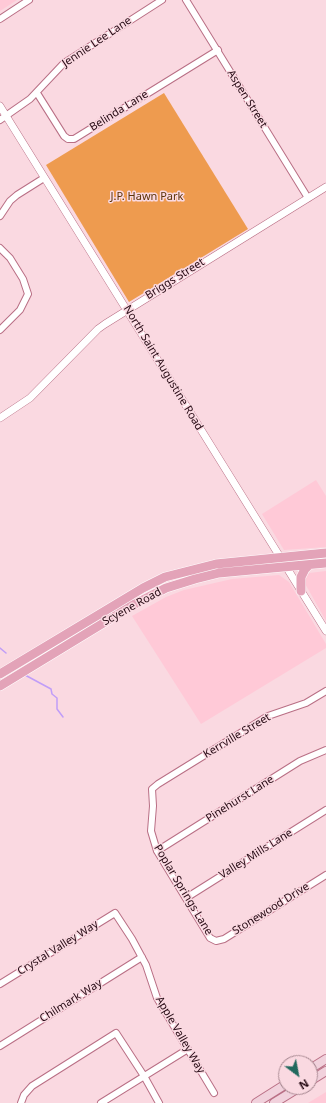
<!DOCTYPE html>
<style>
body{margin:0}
#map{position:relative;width:326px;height:1103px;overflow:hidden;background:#fad9e1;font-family:"Noto Sans",sans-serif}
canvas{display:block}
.north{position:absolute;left:278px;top:1055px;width:40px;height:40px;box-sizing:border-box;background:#fad9e1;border:1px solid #a4858e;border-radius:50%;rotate:148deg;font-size:11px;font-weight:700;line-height:16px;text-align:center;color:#240812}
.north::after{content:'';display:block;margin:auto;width:14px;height:18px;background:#21695e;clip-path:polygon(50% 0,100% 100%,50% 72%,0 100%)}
</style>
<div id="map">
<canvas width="326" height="1103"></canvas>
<div class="north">N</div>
</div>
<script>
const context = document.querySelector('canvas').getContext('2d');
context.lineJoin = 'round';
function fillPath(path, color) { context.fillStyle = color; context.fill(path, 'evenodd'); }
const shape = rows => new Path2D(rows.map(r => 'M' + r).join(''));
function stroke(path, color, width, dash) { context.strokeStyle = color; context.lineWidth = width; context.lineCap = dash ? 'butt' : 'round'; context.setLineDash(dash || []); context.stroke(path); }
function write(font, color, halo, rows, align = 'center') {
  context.font = font + ' "Noto Sans",sans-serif'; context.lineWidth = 3; context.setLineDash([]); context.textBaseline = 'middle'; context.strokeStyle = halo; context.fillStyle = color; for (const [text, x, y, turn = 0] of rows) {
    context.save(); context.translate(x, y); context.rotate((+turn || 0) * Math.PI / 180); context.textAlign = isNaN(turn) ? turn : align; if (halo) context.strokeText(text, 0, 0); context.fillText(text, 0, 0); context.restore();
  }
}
const built = shape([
 [0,0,17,0,0,11],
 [316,480,326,496,326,547,284,550,262,514],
 [326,571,326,621,303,580,309,573],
 [279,575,289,582,326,644,326,648,201,724,132,616,166,597,184,590,232,579],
 [326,1092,326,1103,308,1103]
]);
const green = shape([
 [164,93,248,229,129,302,46,165]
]);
const stream = shape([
 [0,648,6,653],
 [25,675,51,689,52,694,57,698,57,709,63,717]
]);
const minor = shape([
 [186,0,308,198],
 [0,19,29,0],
 [37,93,64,136,68,139,74,139,218,50],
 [0,120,30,99,64,63,162,0],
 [0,216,10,201,17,195,44,178],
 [0,248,10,258,23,279,28,294,20,310,0,330],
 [326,691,306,703,268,716,158,784,152,789,153,806,151,831,157,851,210,938,216,941,224,939,326,875],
 [157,851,300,761,326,750],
 [186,898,326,810],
 [0,984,115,913,132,939,146,965,157,998,214,1093],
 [0,1046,142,957],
 [21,1103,24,1095,32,1086,116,1033,144,1076,159,1103],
 [101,1103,188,1049]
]);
const tertiary = shape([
 [0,106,326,631],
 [0,418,30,398,98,329,105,324,326,187]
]);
const secondary = shape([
 [310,1069,326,1059],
 [310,1081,326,1071],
 [256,1103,286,1084],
 [274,1103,300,1087]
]);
const primary = shape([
 [301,591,301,577,305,569,308,566],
 [0,674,143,588,165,577,216,564,326,553],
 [0,686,133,605,166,588,195,579,219,573,326,563]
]);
const streetNames = [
 ["Jennie Lee Lane",97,42,-34],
 ["Aspen Street",247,99,58],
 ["Belinda Lane",119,111,-32],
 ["Briggs Street",175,279,-32],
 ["North Saint Augustine Road",163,368,59],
 ["Scyene Road",132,607,-29],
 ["Kerrville Street",237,736,-31],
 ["Pinehurst Lane",240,799,-32],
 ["Valley Mills Lane",256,854,-32],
 ["Poplar Springs Lane",183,890,59],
 ["Stonewood Drive",271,909,-32],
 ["Crystal Valley Way",58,948,-32],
 ["Chilmark Way",71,1001,-32],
 ["Apple Valley Way",180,1035,60]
];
const parkNames = [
 ["J.P. Hawn Park",147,197]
];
fillPath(built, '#ffc9d7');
fillPath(green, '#ee9b4f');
stroke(stream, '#c09df8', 1.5);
stroke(minor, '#b96f85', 8);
stroke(tertiary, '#b96f85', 8);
stroke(secondary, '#b96f85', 10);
stroke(primary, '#fff', 10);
stroke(minor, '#fff', 6);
stroke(tertiary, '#fff', 7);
stroke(secondary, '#f1d1dc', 8);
stroke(primary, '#e3a3b8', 9);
write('11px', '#240812', '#fad9e1', streetNames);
write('11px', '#5b3308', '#fad9e1', parkNames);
</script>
